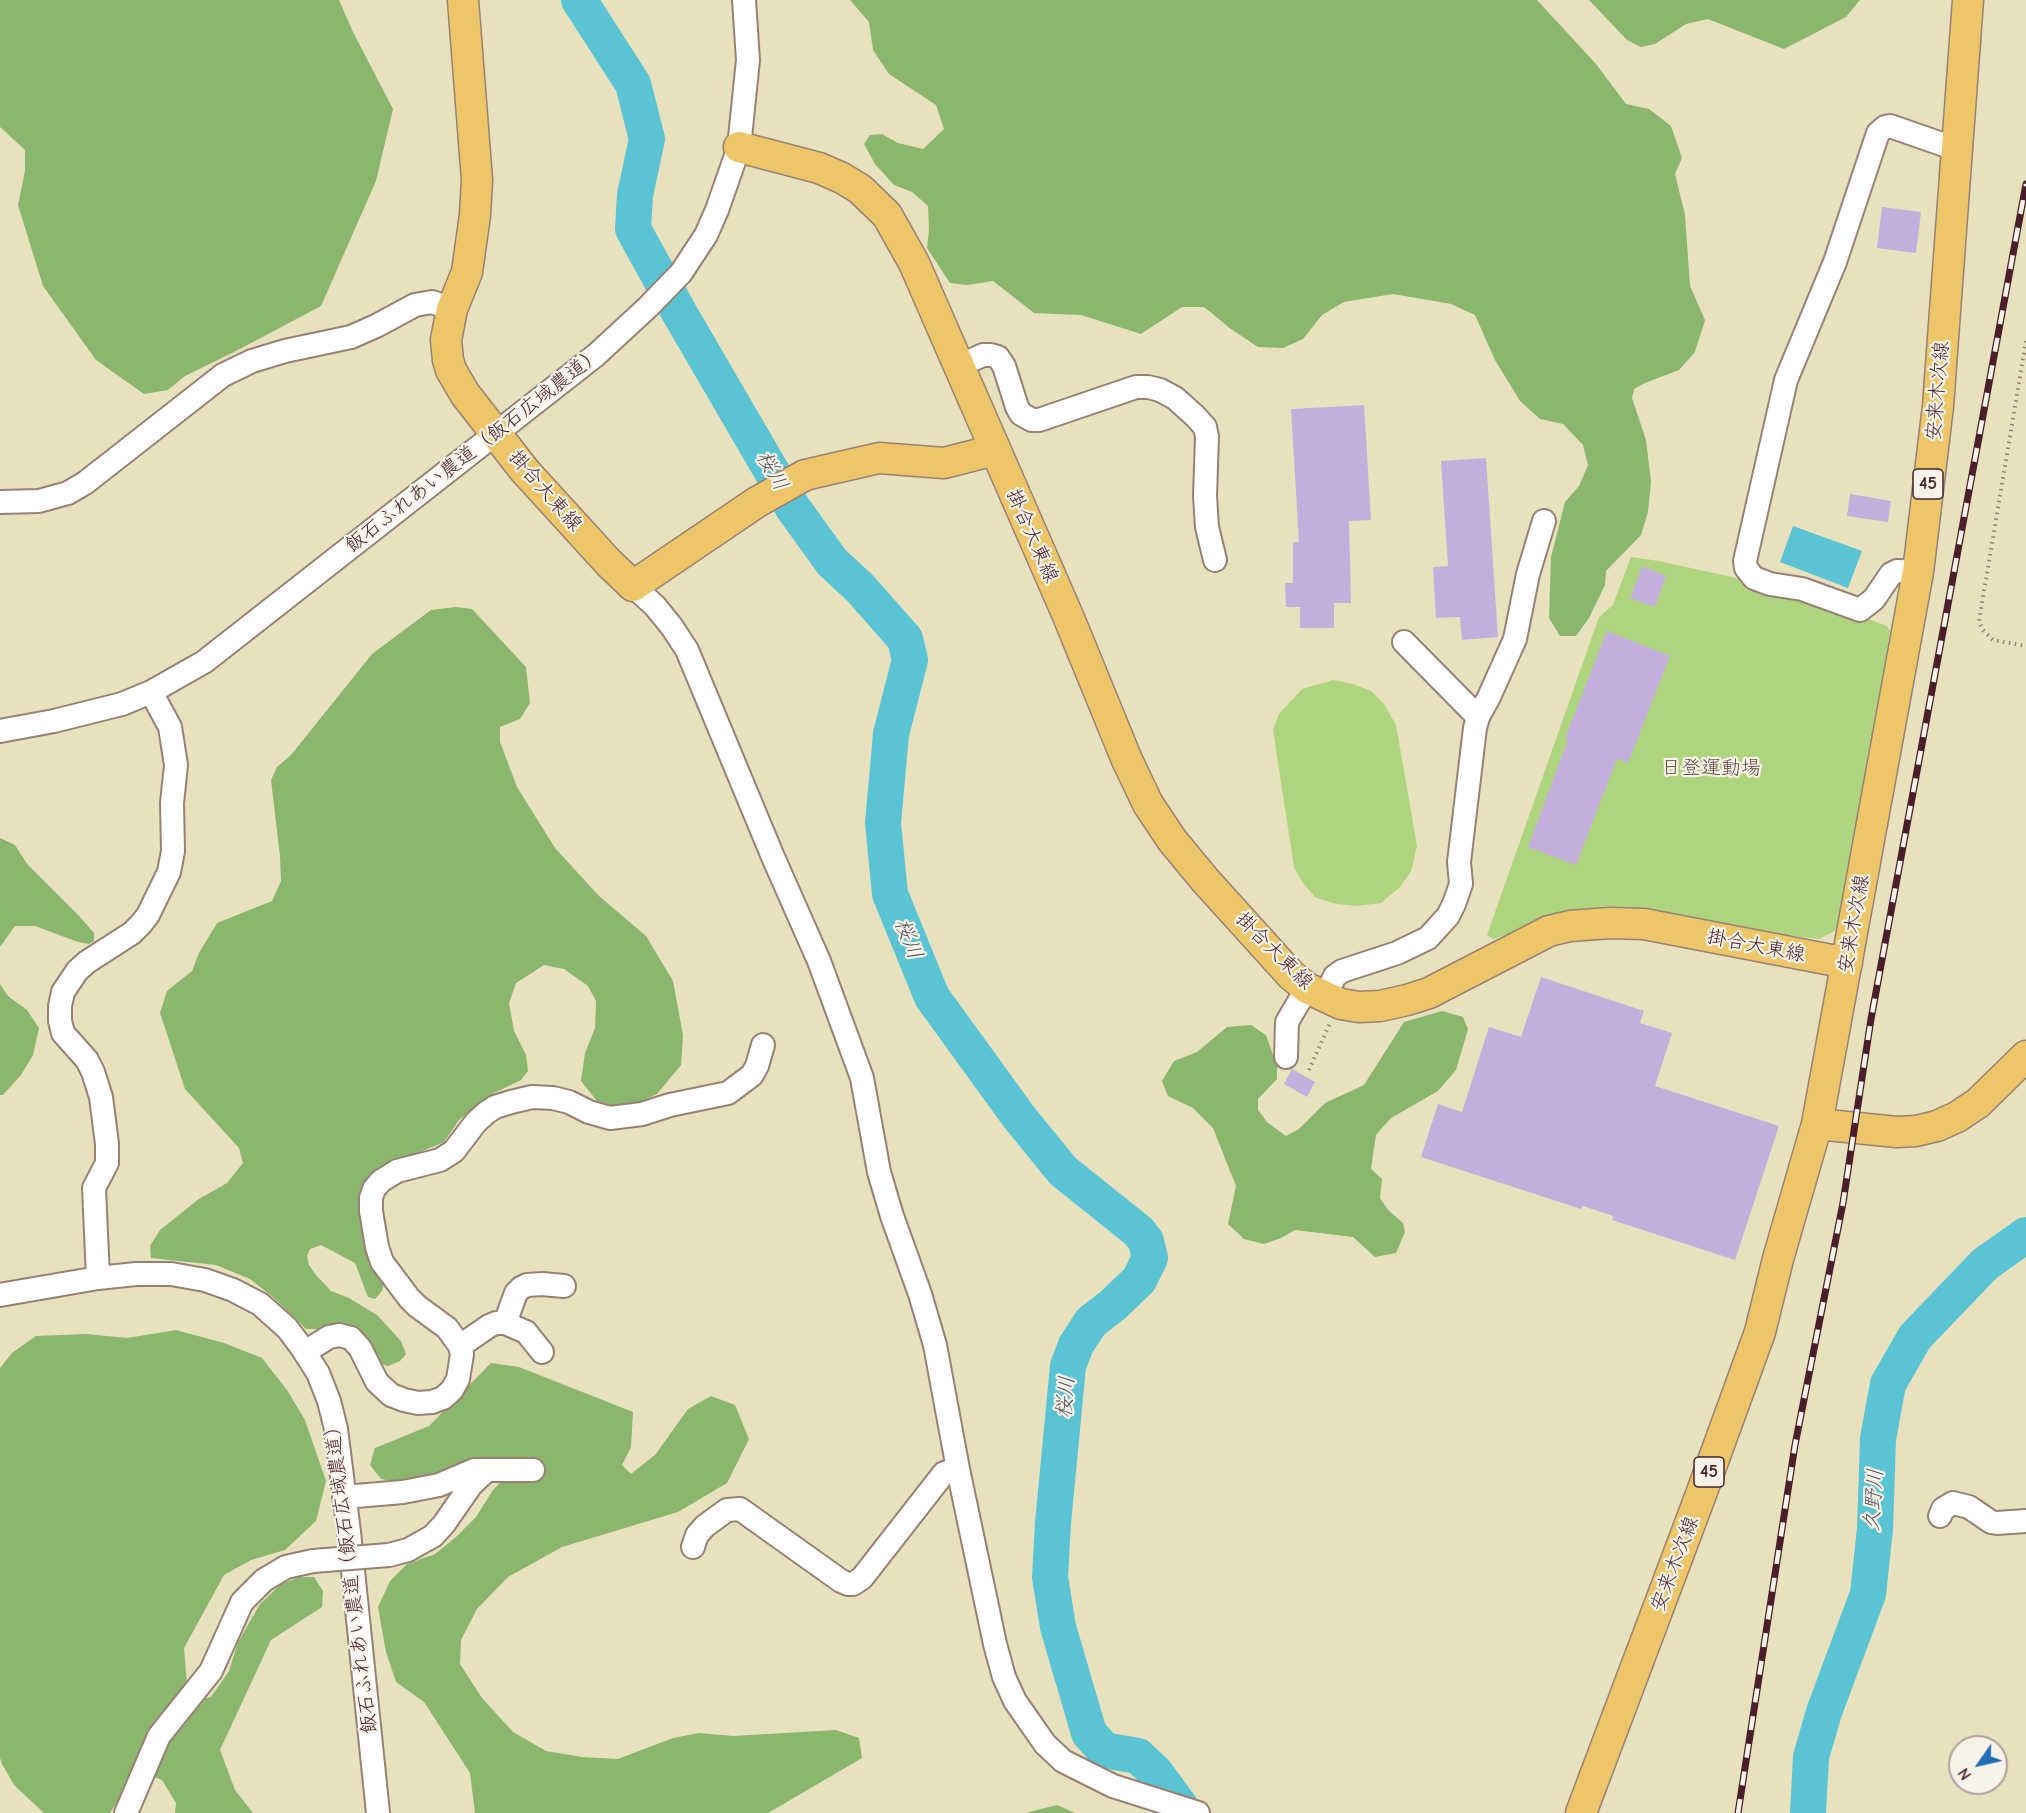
<!DOCTYPE html>
<meta charset="utf-8">
<style>
body{margin:0}
#map{position:relative;width:2026px;height:1813px;overflow:hidden;background:#e8e1be;font-family:"Comic Neue",sans-serif}
canvas{display:block}
.north{position:absolute;left:1948px;top:1735px;width:60px;height:60px;box-sizing:border-box;background:#f7f3e8;border:2px solid #b29e9c;border-radius:50%;rotate:236deg;font-size:16px;font-weight:700;line-height:24px;text-align:center;color:#4a1f2b}
.north::after{content:'';display:block;margin:auto;width:21px;height:27px;background:#1f6fb2;clip-path:polygon(50% 0,100% 100%,50% 72%,0 100%)}
</style>
<div id="map">
<canvas width="2026" height="1813"></canvas>
<div class="north">N</div>
</div>
<script>
const context = document.querySelector('canvas').getContext('2d');
context.lineJoin = 'round';
function fillPath(path, color) { context.fillStyle = color; context.fill(path, 'evenodd'); }
const shape = rows => new Path2D(rows.map(r => 'M' + r).join(''));
function stroke(path, color, width, dash) { context.strokeStyle = color; context.lineWidth = width; context.lineCap = dash ? 'butt' : 'round'; context.setLineDash(dash || []); context.stroke(path); }
function write(font, color, halo, rows, align = 'center') {
  context.font = font + ' "Comic Neue","Klee One",sans-serif'; context.lineWidth = 4.5; context.setLineDash([]); context.textBaseline = 'middle'; context.strokeStyle = halo; context.fillStyle = color; for (const [text, x, y, turn = 0] of rows) {
    context.save(); context.translate(x, y); context.rotate((+turn || 0) * Math.PI / 180); context.textAlign = isNaN(turn) ? turn : align; if (halo) context.strokeText(text, 0, 0); context.fillText(text, 0, 0); context.restore();
  }
}
const green = shape([
 [1631,557,1659,561,1741,579,1808,596,1887,626,1890,631,1847,910,1842,927,1819,939,1687,923,1574,913,1493,939,1487,935,1599,617,1613,605],
 [1333,680,1353,684,1371,691,1384,704,1396,725,1417,846,1411,871,1400,887,1381,903,1357,906,1337,904,1316,898,1302,882,1294,867,1273,730,1279,714,1302,689]
]);
const forest = shape([
 [0,0,339,0,353,32,393,109,376,181,321,306,238,350,185,376,168,390,144,394,96,360,43,286,18,205,25,171,25,150,0,127],
 [850,0,1537,0,1596,64,1626,104,1649,109,1671,126,1682,158,1675,174,1685,215,1690,286,1705,320,1695,352,1679,370,1645,383,1634,389,1632,398,1646,440,1651,482,1648,512,1641,535,1606,571,1605,585,1589,618,1576,636,1560,636,1549,618,1551,557,1565,502,1579,486,1588,465,1583,445,1563,424,1540,419,1520,401,1495,360,1475,315,1451,304,1393,294,1344,302,1322,315,1303,339,1283,348,1258,347,1231,329,1204,307,1182,307,1141,334,1081,315,1034,313,993,281,967,285,950,283,927,248,929,230,928,206,912,192,894,185,875,164,864,144,870,135,882,134,898,143,923,149,944,129,936,105,889,74,873,50,869,22],
 [1589,0,1860,0,1846,17,1784,49,1708,19,1686,24,1655,44,1641,47,1627,40],
 [456,607,472,609,526,667,530,703,520,719,500,727,500,742,517,787,555,848,599,896,646,936,673,981,683,1035,681,1065,657,1094,625,1109,597,1101,581,1081,585,1053,595,1028,596,1001,588,986,564,969,544,965,516,983,509,1003,514,1031,526,1055,528,1071,521,1080,494,1093,459,1120,444,1142,394,1163,375,1178,385,1279,382,1291,375,1299,368,1297,355,1263,321,1245,310,1249,307,1256,309,1265,316,1275,331,1291,349,1298,377,1315,401,1341,406,1354,400,1361,388,1366,377,1363,327,1329,306,1329,274,1298,250,1279,216,1265,151,1258,150,1246,160,1230,199,1199,227,1183,243,1163,239,1148,185,1089,160,1013,167,991,192,971,199,953,217,923,272,901,281,881,280,856,271,780,277,767,291,755,372,654,431,610],
 [0,838,15,845,27,864,80,917,94,933,94,941,89,944,78,942,35,926,15,926,0,947],
 [0,984,8,996,27,1010,39,1028,33,1055,21,1075,3,1095,0,1095],
 [1442,1011,1463,1017,1468,1029,1456,1070,1438,1091,1391,1118,1376,1135,1371,1169,1382,1179,1380,1198,1388,1210,1403,1223,1405,1232,1396,1253,1375,1257,1353,1237,1295,1230,1281,1238,1264,1244,1244,1239,1228,1224,1236,1186,1213,1128,1193,1108,1168,1096,1162,1081,1174,1061,1197,1052,1227,1027,1251,1025,1266,1035,1277,1066,1277,1079,1258,1099,1258,1110,1267,1122,1286,1136,1299,1129,1325,1103,1364,1085,1404,1022],
 [176,1330,224,1343,262,1358,287,1390,305,1420,326,1481,316,1521,285,1550,251,1560,224,1575,184,1648,187,1684,198,1700,211,1697,229,1671,238,1642,260,1604,280,1585,299,1577,314,1577,323,1591,322,1607,271,1640,220,1750,235,1790,253,1813,175,1813,176,1803,162,1780,150,1775,138,1778,121,1796,110,1813,44,1813,14,1785,2,1764,0,1758,0,1368,12,1353,36,1336,87,1334,127,1338],
 [491,1363,519,1367,633,1412,631,1447,622,1465,631,1474,655,1455,688,1409,711,1396,735,1405,749,1439,727,1483,678,1512,562,1547,508,1577,477,1609,461,1640,460,1664,482,1698,513,1732,546,1751,582,1757,618,1759,673,1738,699,1733,733,1736,836,1730,859,1738,862,1758,768,1813,475,1813,470,1773,424,1702,396,1682,386,1652,378,1607,390,1581,407,1564,435,1554,456,1537,476,1517,493,1490,506,1476,465,1463,407,1484,381,1479,370,1465,375,1448,429,1426],
 [1057,1805,1075,1813,1025,1813]
]);
const water = shape([
 [1793,526,1862,551,1848,588,1780,562]
]);
const river = shape([
 [579,0,633,84,647,139,635,195,633,229,680,314,793,508,832,562,860,588,905,639,910,660,891,734,883,823,890,894,932,997,1019,1117,1063,1171,1138,1231,1146,1241,1150,1258,1139,1280,1113,1305,1091,1322,1076,1345,1068,1366,1053,1523,1050,1577,1058,1627,1089,1733,1104,1750,1138,1756,1155,1772,1185,1813],
 [1808,1813,1811,1757,1824,1712,1868,1594,1875,1529,1878,1439,1888,1384,1915,1337,1985,1264,2026,1235]
]);
const building = shape([
 [1882,207,1921,212,1916,253,1877,248],
 [1364,405,1371,520,1349,521,1351,603,1334,603,1334,628,1300,628,1300,607,1286,607,1285,583,1293,583,1293,542,1299,542,1291,409],
 [1486,458,1498,637,1462,640,1460,617,1436,618,1433,567,1448,566,1441,461],
 [1850,494,1891,501,1888,522,1847,516],
 [1642,566,1666,576,1655,607,1630,598],
 [1607,631,1670,656,1628,763,1617,759,1576,865,1528,847,1568,740,1565,738],
 [1541,977,1644,1011,1640,1023,1672,1033,1655,1086,1779,1126,1735,1260,1612,1220,1613,1216,1583,1206,1581,1209,1421,1157,1438,1104,1462,1112,1489,1027,1521,1037],
 [1292,1069,1315,1082,1307,1097,1284,1084]
]);
const path = shape([
 [2026,341,1979,621,1983,630,1993,640,2026,646],
 [1309,1070,1330,1023]
]);
const minor = shape([
 [959,366,983,355,991,355,998,357,1004,366,1017,407,1021,414,1032,420,1039,420,1136,387,1148,387,1160,390,1175,398,1195,416,1205,427,1207,437,1205,496,1207,527,1215,560],
 [0,502,39,501,68,493,85,483,223,375,252,361,285,351,351,337,376,326,415,305,432,302,452,309],
 [1918,572,1897,571,1891,574,1874,599,1860,610,1802,589,1770,584,1754,578,1746,568,1745,561,1786,380,1835,262,1878,133,1885,127,1890,126,1956,149],
 [633,586,655,606,672,627,687,650,773,857,819,961,862,1078,879,1172,892,1216,920,1294,935,1345,958,1469,995,1644,1004,1677,1015,1701,1045,1744,1063,1761,1113,1786,1198,1813],
 [1404,642,1478,717],
 [0,731,54,721,122,704,151,692,204,662,596,355,648,307,681,273,706,235,717,210,739,147,748,60,744,0],
 [1324,998,1335,976,1342,971,1397,953,1428,938,1448,916,1454,904,1461,884,1459,862,1475,728,1478,717,1489,697,1515,639,1528,574,1544,521],
 [1286,1057,1287,1022,1307,988],
 [98,1278,94,1188,107,1163,107,1144,101,1097,93,1072,87,1060,63,1033,60,1021,60,1006,63,992,77,971,87,962,132,933,141,924,148,915,169,872,173,851,172,803,176,765,170,727,151,692],
 [0,1295,98,1278,136,1274,171,1274,205,1280,233,1290,260,1304,287,1328,302,1348,318,1373,329,1401,336,1429,349,1532,378,1813],
 [505,1323,516,1293,521,1288,527,1285,542,1284,564,1286],
 [460,1346,489,1326,496,1323,505,1323,526,1332,542,1352],
 [305,1352,329,1337,339,1335,351,1338,360,1348,377,1382,391,1395,404,1400,418,1403,432,1402,443,1398,452,1390,458,1379,462,1354,460,1346,447,1328,417,1306,409,1298,382,1262,377,1247,371,1211,371,1198,374,1189,381,1181,397,1171,440,1160,454,1151,476,1122,486,1113,495,1107,511,1102,532,1097,553,1098,569,1102,589,1112,610,1118,642,1114,670,1105,728,1093,752,1075,757,1066,763,1045],
 [344,1497,403,1492,439,1485,474,1470,533,1470],
 [1940,1516,1943,1509,1953,1503,1969,1507,1991,1522,1997,1523,2026,1521],
 [693,1547,697,1535,705,1526,727,1510,740,1509,841,1581,848,1584,853,1584,862,1578,944,1473,958,1469],
 [389,1555,408,1550,433,1536,444,1524,471,1485,487,1470],
 [126,1813,159,1736,211,1671,242,1602,264,1580,286,1567,313,1561]
]);
const major = shape([
 [463,0,477,180,475,215,467,272,452,309,446,340,448,360,451,370,465,394,525,471,608,562,633,586,757,502,805,475,879,458,944,463,995,450],
 [739,147,819,168,842,178,860,189,887,215,914,263,1068,616,1127,760,1148,804,1172,840,1205,880,1291,975,1307,988,1341,1004,1359,1007,1380,1006,1407,1000,1429,993,1549,931,1570,926,1610,923,1644,924,1847,963],
 [1817,1124,1897,1132,1916,1131,1937,1126,1957,1117,1978,1103,2026,1056],
 [1581,1813,1700,1497,1760,1332,1778,1259,1817,1124,1918,572,1938,406,1968,0]
]);
const rail = shape([
 [1738,1813,1795,1445,1843,1203,1871,1019,2026,184]
]);
const minorBridge = shape([
 [313,1561,389,1555]
]);
const shields = [
 [1928,484,30],
 [1709,1472,30]
];
const shieldNames = [
 ["45",1928,484],
 ["45",1709,1472]
];
const streetNames = [
 ["安来木次線",1938,391,-85],
 ["飯石ふれあい農道（飯石広域農道）",474,450,-38],
 ["掛合大東線",545,491,49],
 ["掛合大東線",1032,536,66],
 ["安来木次線",1854,924,-80],
 ["掛合大東線",1756,946,11],
 ["掛合大東線",1274,951,45],
 ["安来木次線",1675,1564,-69],
 ["飯石ふれあい農道（飯石広域農道）",351,1575,-97]
];
const parkNames = [
 ["日登運動場",1711,768]
];
const waterNames = [
 ["桜川",772,471,60],
 ["桜川",908,939,68],
 ["桜川",1066,1397,-85],
 ["久野川",1874,1500,-86]
];
fillPath(green, '#afd47e');
fillPath(forest, '#8bb66d');
fillPath(water, '#5ac4d4');
stroke(river, '#5ac4d4', 36);
fillPath(building, '#c4afdc');
stroke(minor, '#998074', 26);
stroke(major, '#998074', 33);
stroke(path, '#998074', 4, [1.5, 4.5]);
stroke(minor, '#fff', 22);
stroke(major, '#ecc669', 30);
stroke(rail, '#4a1f2b', 7);
stroke(rail, '#f7f3e8', 4.5, [14]);
stroke(minorBridge, '#998074', 26, []);
stroke(minorBridge, '#fff', 22);
for (const [x, y, w] of shields) { const box = new Path2D(); box.roundRect(x - w / 2, y - 15, w, 30, 4.5); context.fillStyle = '#f7f3e8'; context.fill(box); stroke(box, '#4a1f2b', 1.5); }
write('bold 18px', '#4a1f2b', null, shieldNames);
write('20px', '#4a1f2b', '#f7f3e8', streetNames);
write('20px', '#634c40', '#f7f3e8', parkNames);
write('italic 21px', '#4f515e', '#f7f3e8', waterNames);
</script>
